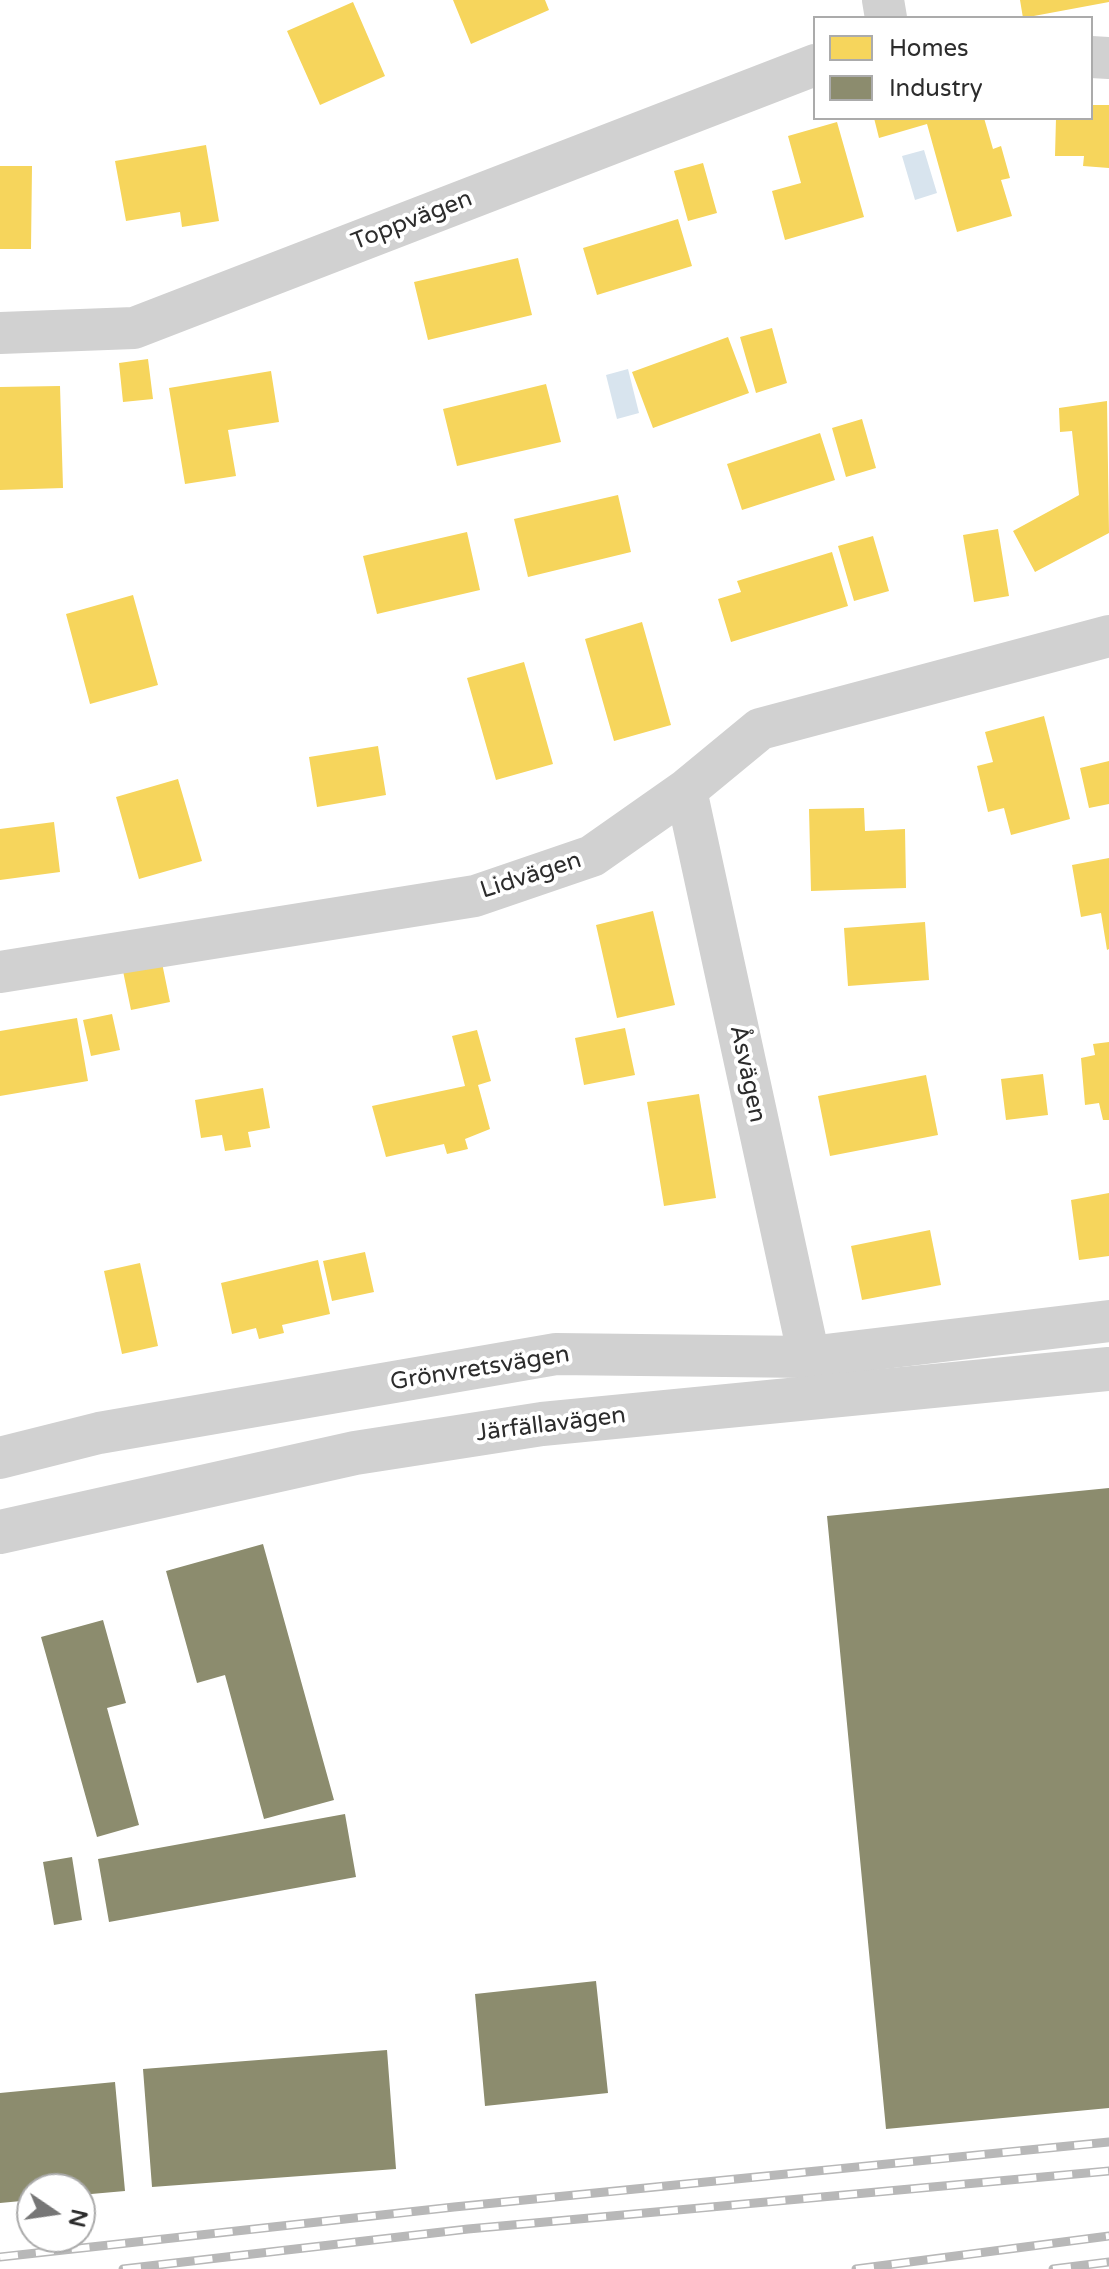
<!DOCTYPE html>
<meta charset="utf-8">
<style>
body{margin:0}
#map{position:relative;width:1109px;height:2269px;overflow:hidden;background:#fff;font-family:"Varela Round",sans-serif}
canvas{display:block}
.legend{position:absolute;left:813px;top:16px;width:280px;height:104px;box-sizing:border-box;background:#fff;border:2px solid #ababab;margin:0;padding:10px 14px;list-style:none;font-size:24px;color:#2c2c2c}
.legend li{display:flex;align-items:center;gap:16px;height:40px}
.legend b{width:40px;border:2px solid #ababab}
.north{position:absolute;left:16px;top:2173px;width:80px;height:80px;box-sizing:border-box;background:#fff;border:2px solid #ababab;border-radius:50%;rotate:103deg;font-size:22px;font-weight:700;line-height:32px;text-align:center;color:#2c2c2c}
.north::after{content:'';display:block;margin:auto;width:28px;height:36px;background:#767676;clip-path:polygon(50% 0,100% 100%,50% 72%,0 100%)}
</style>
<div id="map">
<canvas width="1109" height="2269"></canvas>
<ul class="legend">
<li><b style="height:22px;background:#f6d55c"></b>Homes</li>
<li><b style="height:22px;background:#8c8c6e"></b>Industry</li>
</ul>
<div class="north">N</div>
</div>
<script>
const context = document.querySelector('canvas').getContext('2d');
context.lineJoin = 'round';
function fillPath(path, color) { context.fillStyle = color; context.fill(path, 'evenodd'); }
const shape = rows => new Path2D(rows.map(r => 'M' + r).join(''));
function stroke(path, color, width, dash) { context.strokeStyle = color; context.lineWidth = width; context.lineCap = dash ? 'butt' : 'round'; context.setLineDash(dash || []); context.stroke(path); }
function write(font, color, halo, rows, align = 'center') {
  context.font = font + ' "Varela Round",sans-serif'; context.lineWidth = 8; context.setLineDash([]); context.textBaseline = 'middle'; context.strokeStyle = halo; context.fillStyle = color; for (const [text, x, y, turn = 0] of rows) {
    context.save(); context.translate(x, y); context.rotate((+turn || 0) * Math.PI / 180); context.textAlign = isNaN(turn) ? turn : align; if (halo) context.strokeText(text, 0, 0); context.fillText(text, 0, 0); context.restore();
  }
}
const water = shape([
 [924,150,937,193,915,200,902,156],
 [628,369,639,413,617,419,606,375]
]);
const homes = shape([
 [453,0,545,0,549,10,471,44],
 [1020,0,1109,0,1109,2,1023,18],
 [353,2,385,76,320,105,287,31],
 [1091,105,1109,105,1109,168,1083,166,1084,156,1055,156,1056,118,1091,118],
 [874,118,984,118,993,149,1001,146,1010,178,1001,180,1012,216,957,232,927,124,879,138],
 [837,122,864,217,785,240,772,191,801,183,788,136],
 [206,145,219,221,182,227,180,212,126,221,115,161],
 [703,163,717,213,688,221,674,171],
 [0,166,32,166,31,249,0,249],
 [678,219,692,266,597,295,583,248],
 [518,258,532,315,428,340,414,282],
 [772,328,787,383,756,393,740,337],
 [728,337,749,393,653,428,632,372],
 [148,359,153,399,123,402,119,363],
 [271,371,279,422,228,430,236,476,185,484,169,388],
 [546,384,561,442,457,466,443,409],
 [60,386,63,488,0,490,0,387],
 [1107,401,1109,533,1035,572,1013,531,1079,495,1072,431,1060,432,1059,408],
 [862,419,876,468,846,477,832,428],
 [820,433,835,480,742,510,727,464],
 [618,495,631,552,528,577,514,519],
 [998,529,1009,596,974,602,963,535],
 [467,532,480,590,377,614,363,556],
 [873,536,889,591,854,601,838,546],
 [832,552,848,606,731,642,718,599,741,592,737,581],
 [133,595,158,685,90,704,66,614],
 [642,622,671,725,614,741,585,639],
 [524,662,553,764,496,780,467,678],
 [1044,716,1070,819,1011,835,1004,808,988,812,977,766,993,762,985,732],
 [378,746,386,795,317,807,309,757],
 [1109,761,1109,804,1089,808,1080,768],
 [178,779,202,861,139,879,116,797],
 [864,808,865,831,905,829,906,888,811,891,809,809],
 [54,822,60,872,0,880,0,829],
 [1109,858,1109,949,1107,950,1101,913,1081,917,1072,865],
 [653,911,675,1005,617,1018,596,925],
 [925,922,929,980,848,986,844,928],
 [162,963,170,1002,131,1010,123,971],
 [112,1014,120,1050,91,1056,83,1020],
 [77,1018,88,1081,0,1096,0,1031],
 [625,1028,635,1075,584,1085,575,1038],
 [477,1030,491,1081,478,1085,490,1129,465,1139,468,1149,447,1154,444,1144,386,1157,372,1106,465,1086,452,1036],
 [1109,1042,1109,1120,1103,1120,1099,1103,1085,1105,1081,1058,1095,1055,1093,1044],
 [1043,1074,1048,1115,1006,1120,1001,1079],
 [926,1075,938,1135,830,1156,818,1096],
 [263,1088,270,1128,248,1132,251,1147,225,1151,222,1135,201,1138,195,1100],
 [699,1094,716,1198,664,1206,647,1102],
 [1109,1193,1109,1256,1079,1260,1071,1200],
 [930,1230,941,1285,862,1300,851,1246],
 [365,1252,374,1292,332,1301,323,1261],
 [318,1260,330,1314,282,1325,284,1333,259,1339,256,1328,232,1334,221,1283],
 [140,1263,158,1346,122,1354,104,1271]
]);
const industry = shape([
 [1109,1488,1109,2108,886,2129,827,1516],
 [263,1544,334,1800,264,1819,225,1675,197,1683,166,1571],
 [103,1620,126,1703,107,1708,139,1825,97,1837,41,1637],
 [345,1814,356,1877,109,1922,98,1859],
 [72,1857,82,1920,54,1925,43,1862],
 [596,1981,608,2093,485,2106,475,1994],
 [387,2050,396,2169,152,2187,143,2069],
 [115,2082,125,2191,80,2195,80,2189,32,2189,32,2200,0,2203,0,2093]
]);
const minor = shape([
 [883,0,886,18],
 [1091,57,1109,58],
 [0,333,134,328,815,65],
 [686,790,809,1357],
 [0,972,475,896,592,856,686,790,760,729,1109,636],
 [0,1458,99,1433,556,1354,809,1357,1109,1321]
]);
const tertiary = shape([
 [0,1532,355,1453,542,1424,1109,1369]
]);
const rail = shape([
 [0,2257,454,2207,1109,2142],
 [123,2269,468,2229,1109,2171],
 [856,2269,1109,2236],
 [1053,2269,1109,2262]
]);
const streetNames = [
 ["Toppvägen",412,221,-21],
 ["Lidvägen",531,876,-18],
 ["Åsvägen",747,1074,78],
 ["Grönvretsvägen",480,1369,-9],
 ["Järfällavägen",551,1425,-7]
];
fillPath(water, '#d8e4ee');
fillPath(homes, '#f6d55c');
fillPath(industry, '#8c8c6e');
stroke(minor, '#d1d1d1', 42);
stroke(tertiary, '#d1d1d1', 44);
stroke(rail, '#b8b8b8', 9);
stroke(rail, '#fff', 6, [18]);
write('24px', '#2c2c2c', '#fff', streetNames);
</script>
